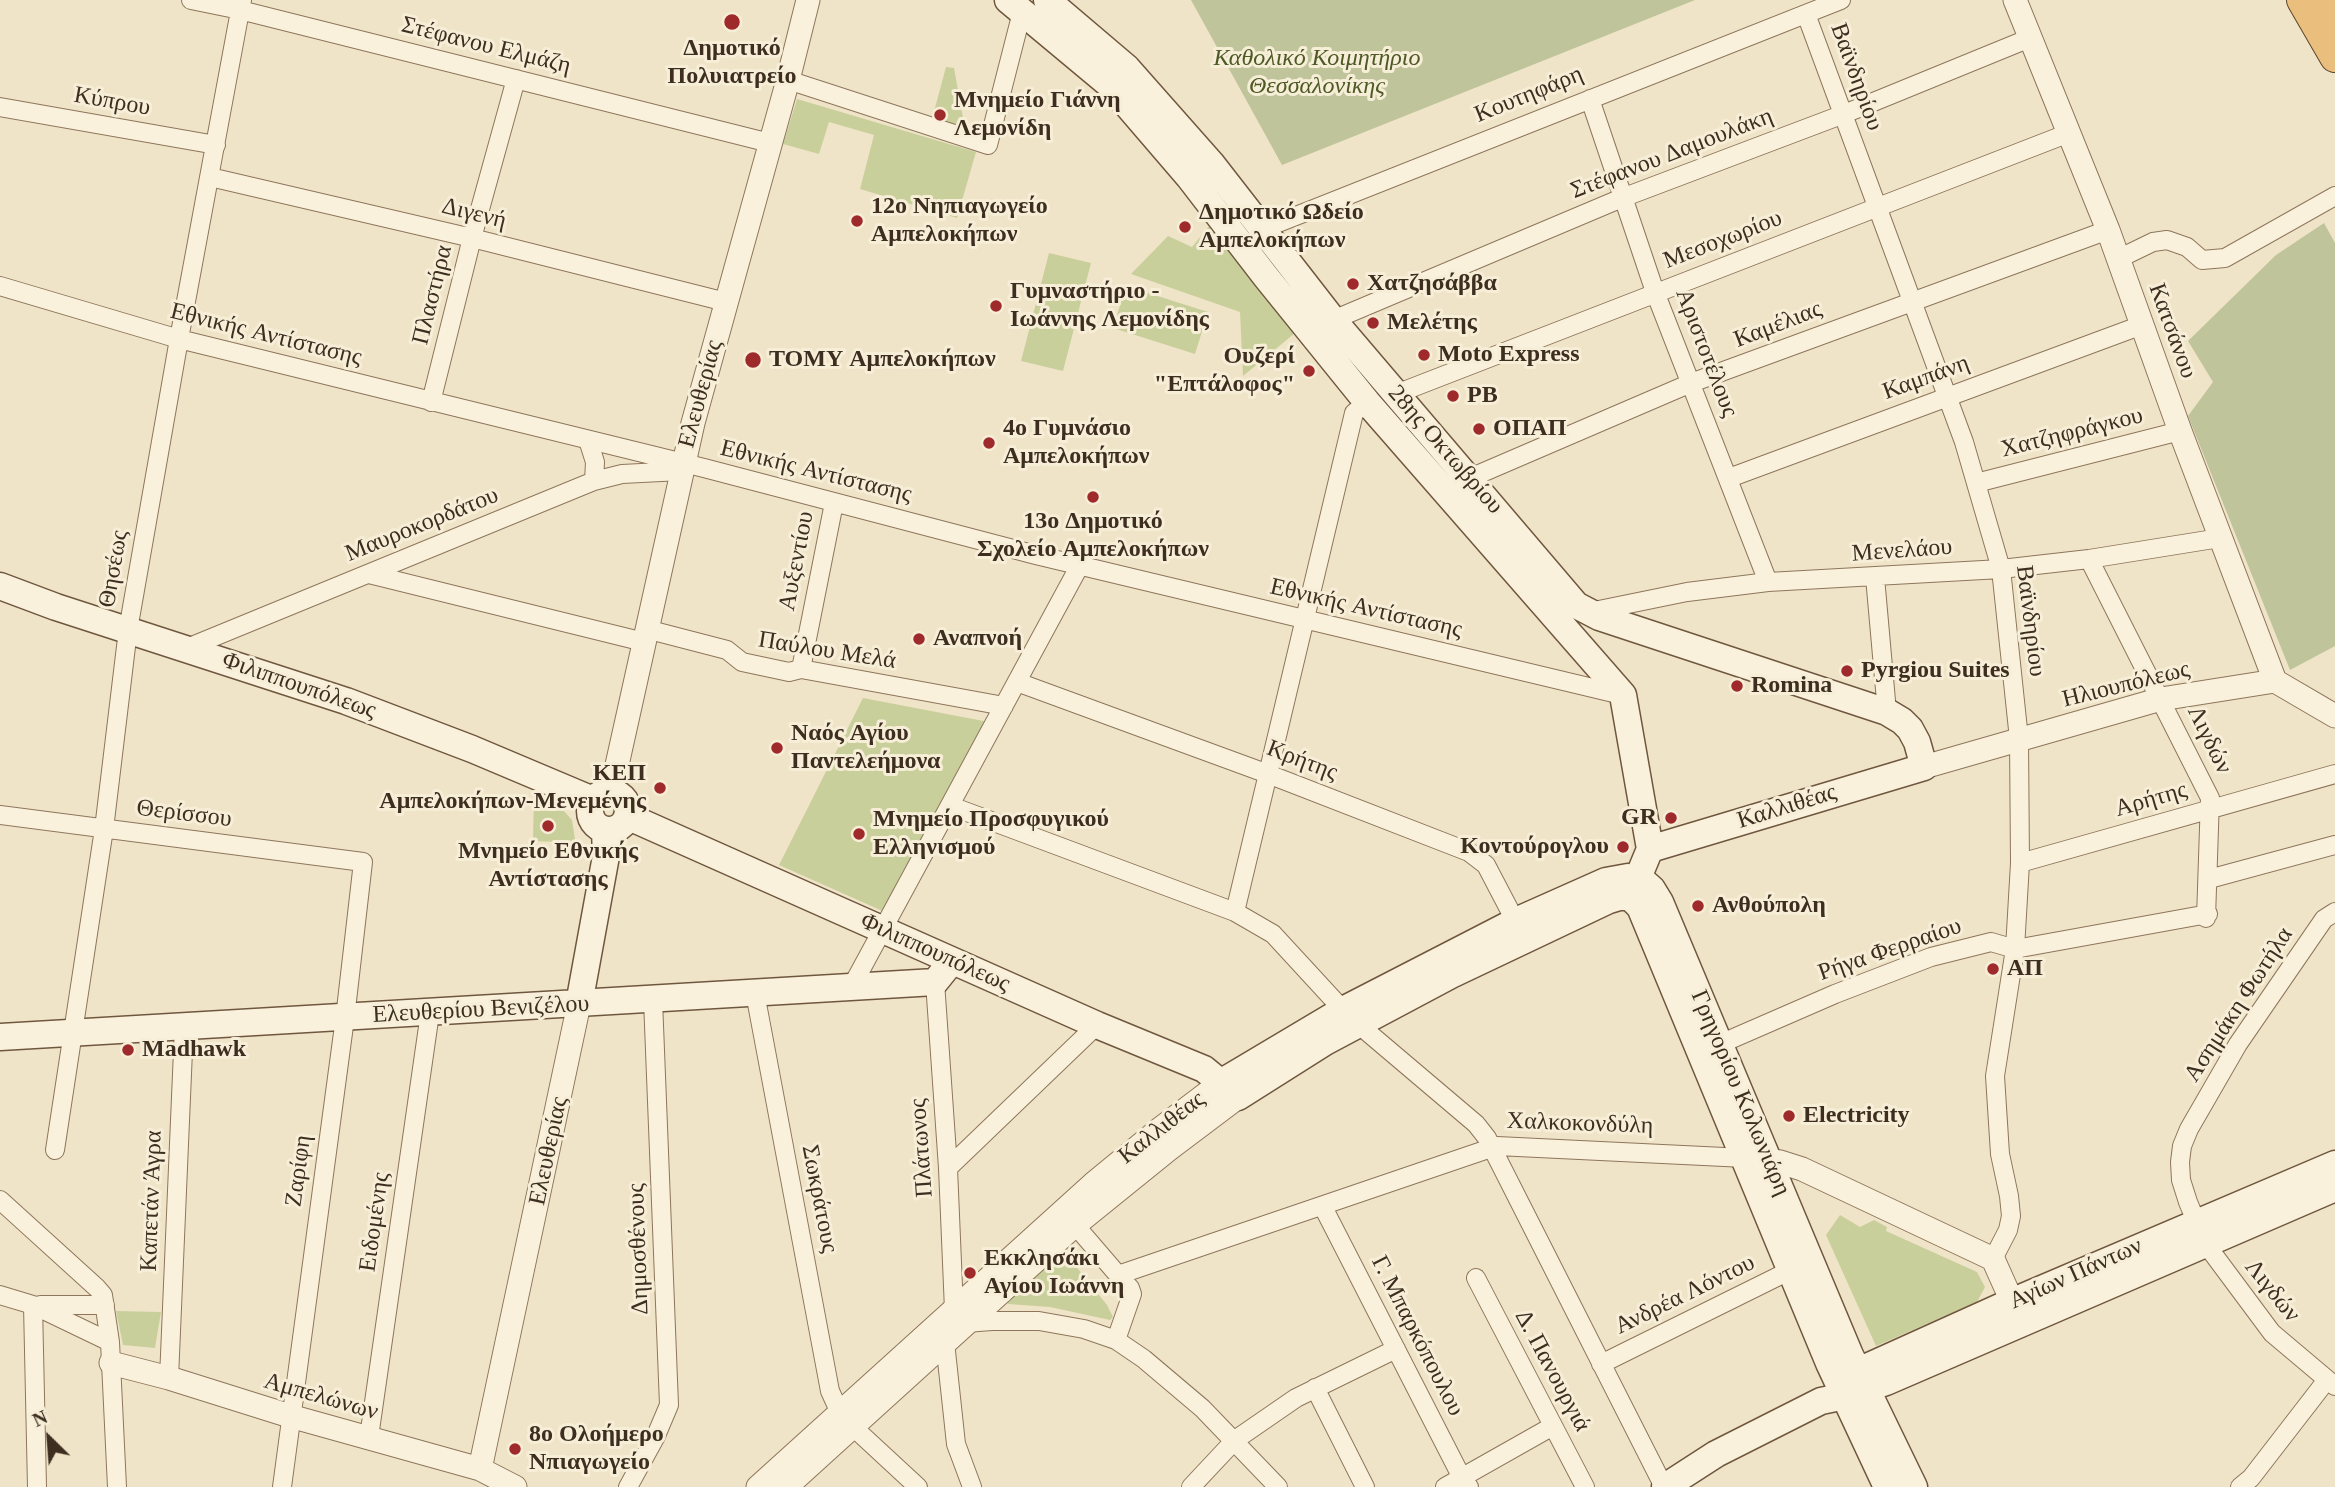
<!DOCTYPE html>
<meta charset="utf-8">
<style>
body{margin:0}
#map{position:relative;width:2335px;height:1487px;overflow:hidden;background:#f0e4c8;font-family:"Times New Roman",serif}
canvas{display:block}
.north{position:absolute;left:14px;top:1403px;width:70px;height:70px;-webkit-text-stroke:5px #f7eed8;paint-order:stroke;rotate:335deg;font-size:19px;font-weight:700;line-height:28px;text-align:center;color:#3d2e20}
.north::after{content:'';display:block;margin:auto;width:24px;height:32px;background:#3d2e20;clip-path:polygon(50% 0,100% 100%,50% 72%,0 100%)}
</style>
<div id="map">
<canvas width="2335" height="1487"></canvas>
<div class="north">N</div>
</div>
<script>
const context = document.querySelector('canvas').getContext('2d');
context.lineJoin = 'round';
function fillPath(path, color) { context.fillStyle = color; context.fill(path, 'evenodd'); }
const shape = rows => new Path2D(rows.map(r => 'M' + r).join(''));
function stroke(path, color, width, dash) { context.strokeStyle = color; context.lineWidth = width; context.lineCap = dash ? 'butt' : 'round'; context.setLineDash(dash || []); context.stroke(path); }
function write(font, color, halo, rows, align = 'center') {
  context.font = font + ' "Times New Roman",serif'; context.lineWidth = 6; context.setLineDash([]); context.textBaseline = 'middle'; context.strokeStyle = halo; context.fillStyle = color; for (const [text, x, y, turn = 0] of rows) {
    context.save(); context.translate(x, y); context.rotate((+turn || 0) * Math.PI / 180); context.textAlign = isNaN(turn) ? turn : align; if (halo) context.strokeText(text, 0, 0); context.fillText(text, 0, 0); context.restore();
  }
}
const green = shape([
 [946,67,954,68,965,129,932,119],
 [797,99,976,152,957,218,860,189,874,135,829,122,819,154,783,144],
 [1210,225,1295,333,1243,376,1240,312,1131,274,1168,236,1192,247],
 [1049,253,1091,263,1063,371,1021,361],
 [1126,286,1208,312,1195,354,1113,328],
 [863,698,994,723,887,913,779,865],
 [534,794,564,811,572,820,575,839,573,848,557,842,533,841],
 [1840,1215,1860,1227,1874,1220,1887,1227,1886,1231,1977,1272,1985,1287,1977,1302,1876,1346,1826,1235],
 [1062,1249,1107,1305,1113,1317,1110,1320,1050,1307,1008,1304,1006,1301],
 [116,1311,161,1312,155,1348,123,1345]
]);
const cemetery = shape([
 [1191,0,1695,0,1282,165],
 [2324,223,2335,243,2335,646,2290,670,2188,416,2213,382,2188,341,2276,255]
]);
const minor = shape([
 [191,0,240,10,770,143],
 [1806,14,1964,442,2001,569,2019,739,2020,863,2015,949,1995,1076,2000,1154,2009,1196,2011,1216,2008,1230,1993,1259],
 [788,80,988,145,1022,12],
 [1590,99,1655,292,1768,582],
 [0,107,216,145],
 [210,177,472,238,726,302],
 [1263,229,1841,0],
 [2118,259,2153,242,2167,240,2187,247,2202,260,2225,258,2335,196],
 [0,286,179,339,704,468,1036,555,1622,695],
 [1333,320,1622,198,1844,114,2030,38],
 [1396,394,2069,133],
 [431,402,472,238,516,79],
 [588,440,595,462,594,481],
 [1470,478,1691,383,2108,230],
 [1729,478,2142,325],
 [1976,483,2180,431],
 [2089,559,2210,798,2206,918],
 [369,574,644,642],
 [1875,577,1887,712],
 [1589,612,1687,592,1768,582,2001,569,2089,559,2220,538],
 [646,629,727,650,742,662,789,672,801,669,1004,706],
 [187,648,594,481,622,474,681,471],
 [801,669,834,503],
 [1017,682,1268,774,1469,852,1486,865,1520,930],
 [951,806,1235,912,1273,934,1343,1010],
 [0,815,363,862,345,1018,282,1487],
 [2020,863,2335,774],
 [2209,879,2335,845],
 [1235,912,1354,413,1367,402],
 [2335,912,2324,919,2238,1044,2189,1129,2182,1146,2180,1162,2181,1180,2188,1202,2205,1243,2272,1333,2335,1386],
 [935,982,948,1168,954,1310],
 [852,986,1080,565],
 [755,993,830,1391,840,1413],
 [1358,1024,1476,1124,1487,1138,1664,1487],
 [1720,1044,1835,994,1931,957,1991,942,2015,949,2208,914],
 [55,1150,104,829,128,630,179,339,242,0],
 [948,1168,1097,1025],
 [0,1200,97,1288,103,1295,110,1342,117,1487],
 [1323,1207,1462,1478,1469,1487],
 [1075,1225,1118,1275,1497,1146,1745,1158],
 [1476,1278,1585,1487],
 [0,1295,33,1305,110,1342],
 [33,1305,37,1487],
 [40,1305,105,1305],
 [965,1323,992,1321,1039,1321,1084,1329,1116,1340,1144,1359,1202,1408,1278,1487],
 [1116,1340,1132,1294,1130,1288,1118,1275],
 [945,1342,956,1444,972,1487],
 [1601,1364,1791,1270],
 [169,1378,184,1027],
 [1315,1388,1365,1487],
 [852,1426,918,1487],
 [369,1437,430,1013],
 [628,1487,655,1438,669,1405,653,1000],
 [1191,1487,1235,1440,1296,1398,1396,1349],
 [1445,1487,1553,1426],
 [2240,1487,2251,1478,2326,1381]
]);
const tertiary = shape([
 [2015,0,2108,230,2180,431,2275,681],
 [1924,767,2161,699,2275,681,2335,716],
 [611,792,693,423,788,80,808,0],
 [1755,1159,1780,1162,1802,1169,1993,1259,2019,1317],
 [111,1363,169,1378,290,1416,480,1469,515,1487],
 [480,1469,579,1004],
 [758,1487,1093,1184,1160,1129,1222,1082],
 [786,1487,1075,1225,1169,1149,1238,1097]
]);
const secondary = shape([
 [1008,0,1110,85,1189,177,1266,277,1367,402,1623,695,1650,849,1630,897],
 [1047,0,1127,68,1211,163,1333,320,1576,605,1599,617,1887,712,1902,721,1910,729,1917,742,1924,767,1650,849],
 [0,586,56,607,346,701,472,749,593,800],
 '590 811a19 19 0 1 1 38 0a19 19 0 1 1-38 0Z',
 [627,816,1097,1025,1204,1069,1238,1097,1325,1042,1451,975,1609,900,1619,897,1630,897],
 [1630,897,1640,907,1829,1363,1887,1487],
 [579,1004,606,856,605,830],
 [0,1037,935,982,952,961],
 [1222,1082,1343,1010,1516,921,1606,881,1628,877,1643,881,1652,889,1660,902,1850,1355,1914,1487],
 [1845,1380,1858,1371,2011,1302,2335,1164],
 [1665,1487,1716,1454,1821,1401,1845,1396,1886,1382,2335,1188]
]);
const trunk = shape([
 [2302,0,2335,57],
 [2327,0,2335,14]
]);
const markers = [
 [732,22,9,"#9e2a2b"],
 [940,115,7,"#9e2a2b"],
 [857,221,7,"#9e2a2b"],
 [1185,227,7,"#9e2a2b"],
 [1353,284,7,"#9e2a2b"],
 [996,306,7,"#9e2a2b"],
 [1373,323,7,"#9e2a2b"],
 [1424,355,7,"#9e2a2b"],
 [753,360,9,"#9e2a2b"],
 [1309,371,7,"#9e2a2b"],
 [1453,396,7,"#9e2a2b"],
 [1479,429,7,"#9e2a2b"],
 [989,443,7,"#9e2a2b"],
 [1093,497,7,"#9e2a2b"],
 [919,639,7,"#9e2a2b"],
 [1847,671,7,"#9e2a2b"],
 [1737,686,7,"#9e2a2b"],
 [777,748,7,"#9e2a2b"],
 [660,788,7,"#9e2a2b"],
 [1671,818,7,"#9e2a2b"],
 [548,826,7,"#9e2a2b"],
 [859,834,7,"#9e2a2b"],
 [1623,847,7,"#9e2a2b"],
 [1698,906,7,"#9e2a2b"],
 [1993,969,7,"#9e2a2b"],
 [128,1050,7,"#9e2a2b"],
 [1789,1116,7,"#9e2a2b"],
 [970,1273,7,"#9e2a2b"],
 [515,1449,7,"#9e2a2b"]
];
const streetNames = [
 ["Στέφανου Ελμάζη",486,46,14],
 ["Βαϊνδηρίου",1856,77,70],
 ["Κουτηφάρη",1529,95,-22],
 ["Κύπρου",112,102,10],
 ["Στέφανου Δαμουλάκη",1672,154,-21],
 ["Διγενή",474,214,14],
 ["Μεσοχωρίου",1723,240,-21],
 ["Πλαστήρα",433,295,-76],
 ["Καμέλιας",1778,325,-21],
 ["Κατσάνου",2172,331,70],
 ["Εθνικής Αντίστασης",266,335,14],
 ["Αριστοτέλους",1706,353,69],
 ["Καμπάνη",1926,378,-20],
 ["Ελευθερίας",701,394,-75],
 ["Χατζηφράγκου",2072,433,-14],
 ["28ης Οκτωβρίου",1445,450,49],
 ["Εθνικής Αντίστασης",816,472,14],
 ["Μαυροκορδάτου",422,525,-22],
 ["Μενελάου",1902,551,-4],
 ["Αυξεντίου",797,561,-79],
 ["Θησέως",114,569,-80],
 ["Εθνικής Αντίστασης",1366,609,13],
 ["Βαϊνδηρίου",2030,621,83],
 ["Παύλου Μελά",827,651,9],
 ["Ηλιουπόλεως",2126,685,-14],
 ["Φιλιππουπόλεως",299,686,19],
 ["Λιγδών",2209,740,64],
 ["Κρήτης",1302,761,21],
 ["Αρήτης",2151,800,-16],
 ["Καλλιθέας",1787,807,-17],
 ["Θερίσσου",184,814,7],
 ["Ρήγα Φερραίου",1890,950,-19],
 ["Φιλιππουπόλεως",935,953,24],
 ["Ασημάκη Φωτήλα",2239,1005,-57],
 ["Ελευθερίου Βενιζέλου",481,1010,-3],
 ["Γρηγορίου Κολωνιάρη",1740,1093,67],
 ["Χαλκοκονδύλη",1580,1124,2],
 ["Καλλιθέας",1162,1128,-38],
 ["Πλάτωνος",922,1148,-94],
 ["Ελευθερίας",549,1151,-78],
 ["Ζαρίφη",299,1171,-82],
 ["Σωκράτους",819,1199,79],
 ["Καπετάν Άγρα",152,1201,-88],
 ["Ειδομένης",375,1222,-82],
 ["Δημοσθένους",639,1249,-92],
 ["Αγίων Πάντων",2076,1274,-24],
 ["Λιγδών",2272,1291,51],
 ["Ανδρέα Λόντου",1685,1295,-26],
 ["Γ. Μπαρκόπουλου",1417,1336,63],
 ["Δ. Πανουργιά",1552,1371,62],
 ["Αμπελώνων",321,1397,16]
];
const poiNames = [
 ["Δημοτικό",732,49,"center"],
 ["Πολυιατρείο",732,77,"center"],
 ["Μνημείο Γιάννη",954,101],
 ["Λεμονίδη",954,129],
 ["12o Νηπιαγωγείο",871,207],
 ["Αμπελοκήπων",871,235],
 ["Δημοτικό Ωδείο",1199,213],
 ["Αμπελοκήπων",1199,241],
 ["Χατζησάββα",1367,284],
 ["Γυμναστήριο -",1010,292],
 ["Ιωάννης Λεμονίδης",1010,320],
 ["Μελέτης",1387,323],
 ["Moto Express",1438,355],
 ["Ουζερί",1295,357,"right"],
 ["\"Επτάλοφος\"",1295,385,"right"],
 ["ΤΟΜΥ Αμπελοκήπων",769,360],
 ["PB",1467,396],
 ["4ο Γυμνάσιο",1003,429],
 ["Αμπελοκήπων",1003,457],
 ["ΟΠΑΠ",1493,429],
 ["13o Δημοτικό",1093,522,"center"],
 ["Σχολείο Αμπελοκήπων",1093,550,"center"],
 ["Αναπνοή",933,639],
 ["Pyrgiou Suites",1861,671],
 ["Romina",1751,686],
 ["Ναός Αγίου",791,734],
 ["Παντελεήμονα",791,762],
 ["ΚΕΠ",646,774,"right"],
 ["Αμπελοκήπων-Μενεμένης",646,802,"right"],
 ["GR",1657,818,"right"],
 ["Μνημείο Προσφυγικού",873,820],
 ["Ελληνισμού",873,848],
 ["Κοντούρογλου",1609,847,"right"],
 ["Μνημείο Εθνικής",548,852,"center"],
 ["Αντίστασης",548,880,"center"],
 ["Ανθούπολη",1712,906],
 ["ΑΠ",2007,969],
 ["Madhawk",142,1050],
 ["Electricity",1803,1116],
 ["Εκκλησάκι",984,1259],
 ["Αγίου Ιωάννη",984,1287],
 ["8o Ολοήμερο",529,1435],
 ["Νπιαγωγείο",529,1463]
];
const parkNames = [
 ["Καθολικό Κοιμητήριο",1317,59],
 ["Θεσσαλονίκης",1317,87]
];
fillPath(green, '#c9cf9b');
fillPath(cemetery, '#bfc49a');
stroke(minor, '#8d765c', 20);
stroke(tertiary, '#8d765c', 25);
stroke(secondary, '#6f573f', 29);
stroke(trunk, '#5b4430', 32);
stroke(minor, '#faf1dc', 18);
stroke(tertiary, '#faf1dc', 23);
stroke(secondary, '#faf1dc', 26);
stroke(trunk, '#eabe7c', 30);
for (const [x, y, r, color] of markers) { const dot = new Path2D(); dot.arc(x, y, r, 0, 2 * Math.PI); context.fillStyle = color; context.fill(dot); stroke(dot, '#f7eed8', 2.5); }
write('24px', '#3d2e20', '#f7eed8', streetNames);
write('bold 24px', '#3d2e20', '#f7eed8', poiNames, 'left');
write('italic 24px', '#4d5a26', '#f7eed8', parkNames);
</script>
